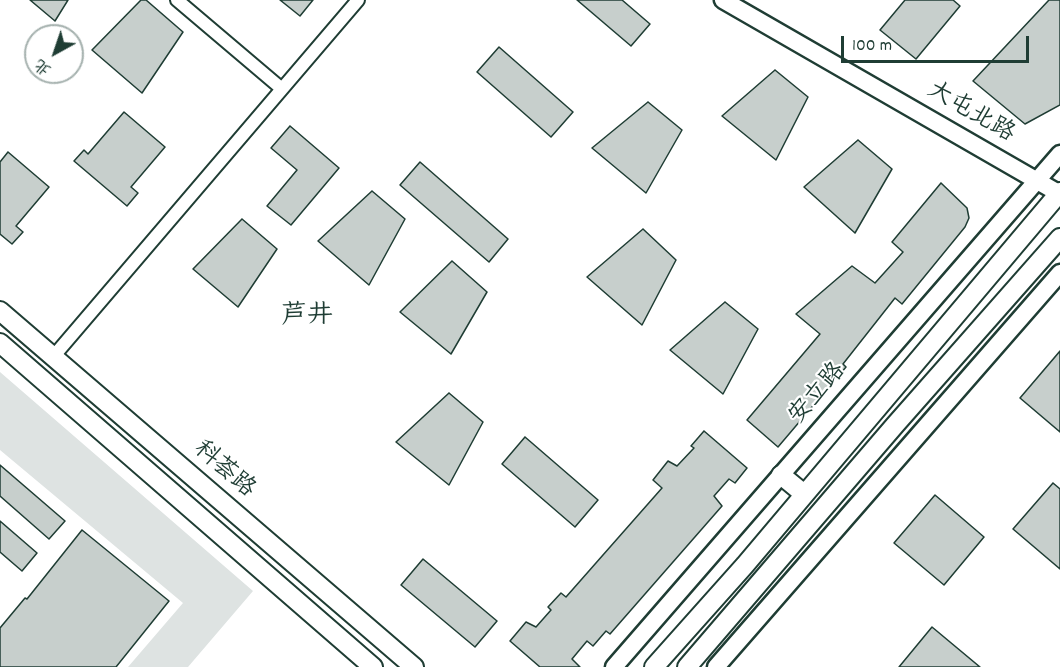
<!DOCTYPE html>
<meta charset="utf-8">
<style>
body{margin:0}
#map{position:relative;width:1060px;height:667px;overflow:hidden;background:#fff;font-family:Dekko,"LXGW WenKai TC",sans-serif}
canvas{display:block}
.north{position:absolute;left:24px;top:24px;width:60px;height:60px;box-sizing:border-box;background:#fff;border:2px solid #a5b1ae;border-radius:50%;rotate:220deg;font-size:16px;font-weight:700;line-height:24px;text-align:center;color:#1f3d34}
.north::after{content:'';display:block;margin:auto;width:21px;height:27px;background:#1f3d34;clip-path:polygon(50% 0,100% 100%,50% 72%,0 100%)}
.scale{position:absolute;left:841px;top:36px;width:188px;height:27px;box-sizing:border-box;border:3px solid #1f3d34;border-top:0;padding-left:8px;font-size:18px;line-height:21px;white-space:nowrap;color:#1f3d34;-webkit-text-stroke:4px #fff;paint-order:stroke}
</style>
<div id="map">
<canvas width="1060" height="667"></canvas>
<div class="north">北</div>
<div class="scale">100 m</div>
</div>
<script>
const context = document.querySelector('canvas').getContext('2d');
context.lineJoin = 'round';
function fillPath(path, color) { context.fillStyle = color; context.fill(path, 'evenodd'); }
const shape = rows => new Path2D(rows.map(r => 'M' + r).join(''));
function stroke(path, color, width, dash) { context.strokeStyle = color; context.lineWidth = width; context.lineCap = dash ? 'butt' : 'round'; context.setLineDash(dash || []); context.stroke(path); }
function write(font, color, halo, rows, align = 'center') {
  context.font = font + ' Dekko,"LXGW WenKai TC",sans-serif'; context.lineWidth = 4.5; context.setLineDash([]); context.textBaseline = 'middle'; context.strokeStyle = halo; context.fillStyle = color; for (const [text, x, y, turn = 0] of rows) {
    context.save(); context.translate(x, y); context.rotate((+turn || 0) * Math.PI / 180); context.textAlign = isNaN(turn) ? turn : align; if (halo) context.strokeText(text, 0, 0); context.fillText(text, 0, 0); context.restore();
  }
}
const green = shape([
 [0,372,253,591,188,667,128,667,183,603,0,450]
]);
const building = shape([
 [30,0,68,0,55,21,30,0],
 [141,0,146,0,183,32,142,93,92,50,141,0],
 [280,0,313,0,300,16,280,0],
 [577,0,622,0,650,24,631,46,577,0],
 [905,0,953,0,960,6,916,59,880,30,905,0],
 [1049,0,1060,0,1060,105,1025,124,973,81,1049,0],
 [499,47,573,112,551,137,477,72,499,47],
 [775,70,808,97,776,160,722,116,775,70],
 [648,102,682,130,646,193,592,148,648,102],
 [124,112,165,147,131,187,138,193,127,206,74,161,84,150,88,154,124,112],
 [290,126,339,168,291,225,267,206,297,170,271,148,290,126],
 [858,140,892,169,855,233,804,187,858,140],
 [8,152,49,187,16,226,23,232,12,244,0,234,0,162,8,152],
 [420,162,508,239,489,262,400,185,420,162],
 [941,183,967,208,969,218,965,227,902,304,895,298,843,364,846,367,778,447,747,420,820,334,796,314,852,266,875,283,903,252,892,242,941,183],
 [372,191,405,219,369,285,318,241,372,191],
 [242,219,277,249,238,307,193,269,242,219],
 [643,229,676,260,642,325,587,277,643,229],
 [452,261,487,292,451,354,400,312,452,261],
 [725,302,758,329,723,394,670,350,725,302],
 [1060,351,1060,432,1020,398,1060,351],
 [449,393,483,422,449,485,396,442,449,393],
 [704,431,747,468,735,483,729,479,714,496,722,506,610,634,606,631,593,646,587,641,572,659,580,667,540,667,510,641,526,622,536,627,551,610,548,607,561,593,566,597,662,488,653,480,668,461,677,466,694,448,691,446,704,431],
 [525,437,598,500,575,527,502,464,525,437],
 [0,465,65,521,49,539,0,496,0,465],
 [1053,483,1060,489,1060,569,1013,529,1053,483],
 [935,495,984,537,944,585,894,543,935,495],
 [0,521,37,553,22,571,0,552,0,521],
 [82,530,169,601,116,667,0,667,0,628,25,598,27,599,82,530],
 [423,559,497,621,475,647,401,585,423,559],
 [932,627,980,667,899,667,932,627]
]);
const street = shape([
 [177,0,282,89],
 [53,357,358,0]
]);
const secondary = shape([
 [723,0,1060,194],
 [614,667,1060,154],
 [716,667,1060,273]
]);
const primary = shape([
 [0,311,414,667],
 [0,343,373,667],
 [781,475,804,494],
 [654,667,745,565,1060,192],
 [687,667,895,425,1060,238]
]);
const streetNames = [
 ["大屯北路",970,114,30],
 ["安立路",819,395,-49],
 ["科荟路",223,471,41]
];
const neighbourhoodNames = [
 ["芦井",307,318]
];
fillPath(green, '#dee3e2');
fillPath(building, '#c7cfcc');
stroke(building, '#1f3d34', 1.5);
stroke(street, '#1f3d34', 16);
stroke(secondary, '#1f3d34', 21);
stroke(primary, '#1f3d34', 22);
stroke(street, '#fff', 12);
stroke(secondary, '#fff', 16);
stroke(primary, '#fff', 18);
write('24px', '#1f3d34', '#fff', streetNames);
write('26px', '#1f3d34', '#fff', neighbourhoodNames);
</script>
